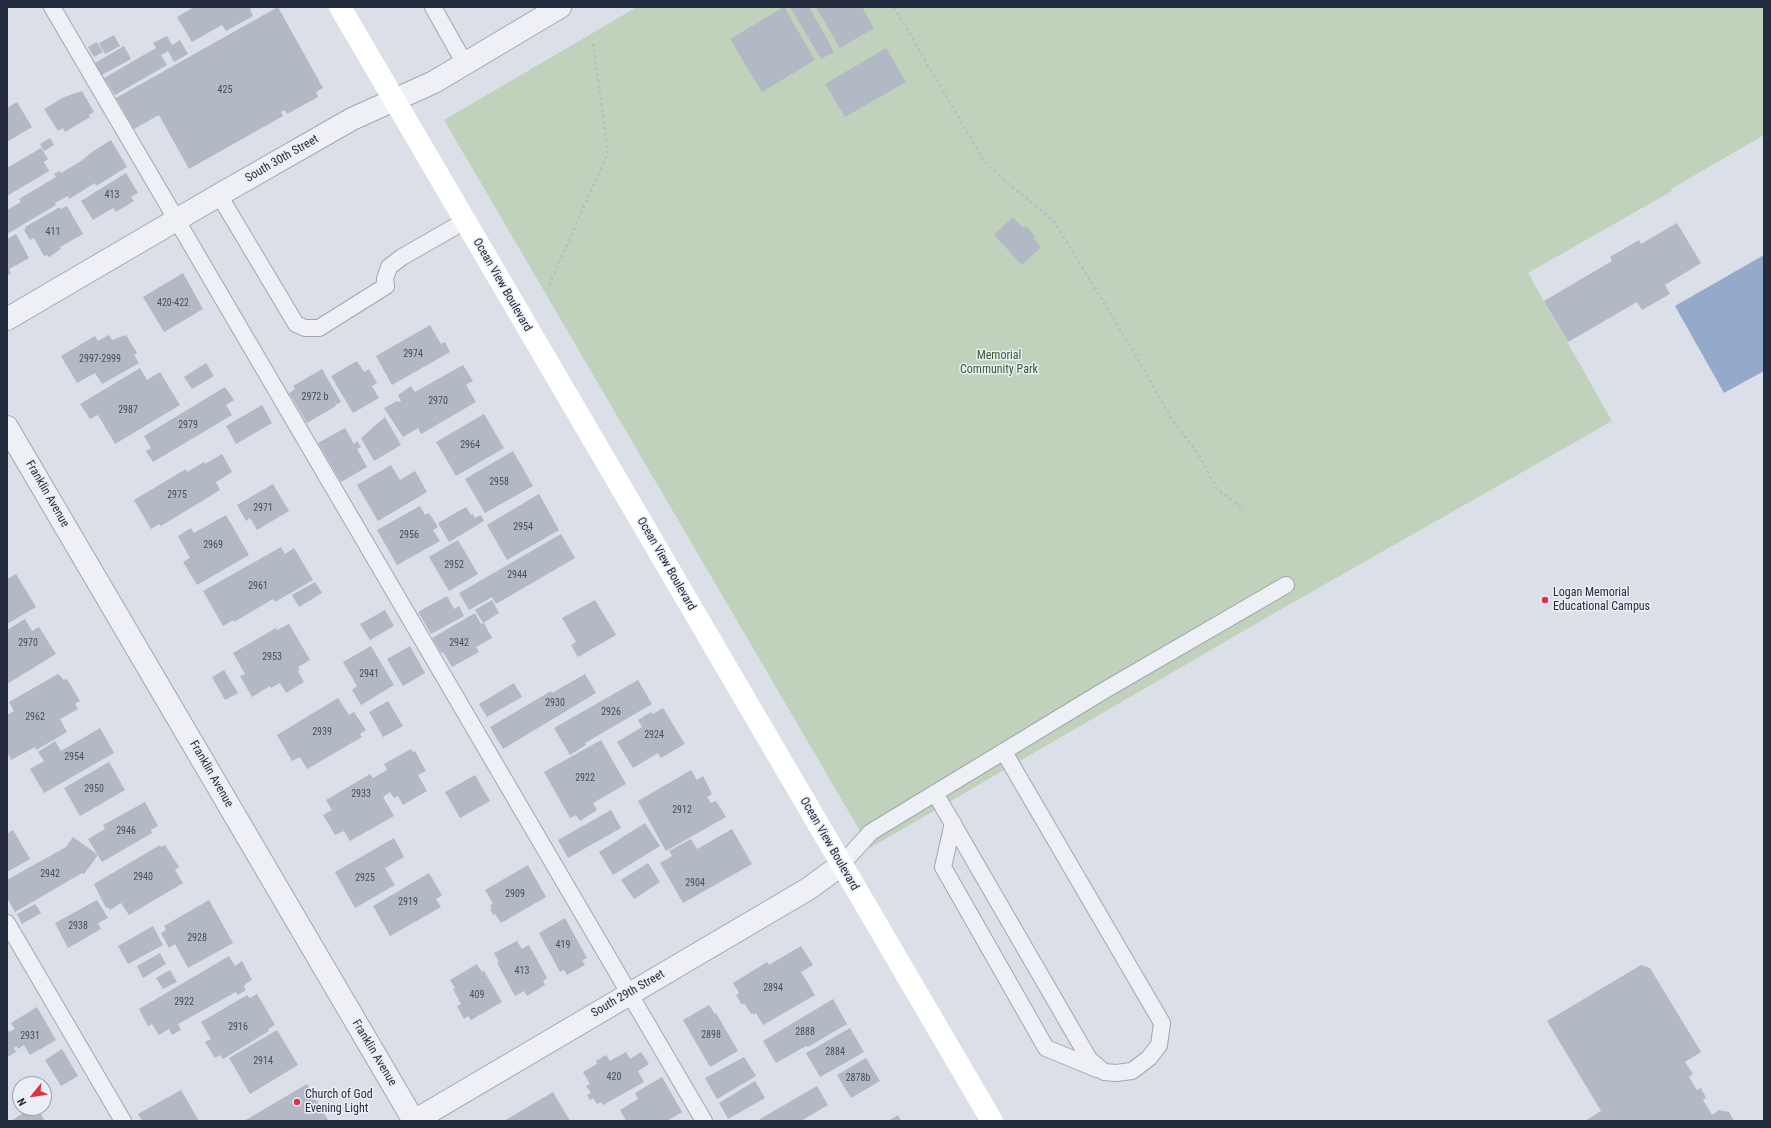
<!DOCTYPE html>
<style>
body{margin:0}
#map{position:relative;width:1771px;height:1128px;overflow:hidden;background:#dbdfe7;font-family:"Roboto Condensed",sans-serif}
canvas{display:block}
.frame{position:absolute;inset:0;border:8px solid #242c3f;pointer-events:none}
.north{position:absolute;left:12px;top:1076px;width:40px;height:40px;box-sizing:border-box;background:#ebeef5;border:1px solid #9ba0ac;border-radius:50%;rotate:240deg;font-size:11px;font-weight:700;line-height:16px;text-align:center;color:#242c3f}
.north::after{content:'';display:block;margin:auto;width:14px;height:18px;background:#d93441;clip-path:polygon(50% 0,100% 100%,50% 72%,0 100%)}
</style>
<div id="map">
<canvas width="1771" height="1128"></canvas>
<div class="frame"></div>
<div class="north">N</div>
</div>
<script>
const context = document.querySelector('canvas').getContext('2d');
context.lineJoin = 'round';
function fillPath(path, color) { context.fillStyle = color; context.fill(path, 'evenodd'); }
const shape = rows => new Path2D(rows.map(r => 'M' + r).join(''));
function stroke(path, color, width, dash) { context.strokeStyle = color; context.lineWidth = width; context.lineCap = dash ? 'butt' : 'round'; context.setLineDash(dash || []); context.stroke(path); }
function write(font, color, halo, rows, align = 'center') {
  context.font = font + ' "Roboto Condensed",sans-serif'; context.lineWidth = 3; context.setLineDash([]); context.textBaseline = 'middle'; context.strokeStyle = halo; context.fillStyle = color; for (const [text, x, y, turn = 0] of rows) {
    context.save(); context.translate(x, y); context.rotate((+turn || 0) * Math.PI / 180); context.textAlign = isNaN(turn) ? turn : align; if (halo) context.strokeText(text, 0, 0); context.fillText(text, 0, 0); context.restore();
  }
}
const green = shape([
 [637,7,1764,7,1764,135,1671,189,1672,191,1528,273,1612,421,1278,611,870,848,444,120]
]);
const water = shape([
 [1764,255,1764,371,1724,393,1675,306]
]);
const building = shape([
 [194,7,254,7,250,9,253,16,226,31,222,25,192,42,177,17],
 [278,7,323,88,316,92,318,97,287,114,284,110,281,112,283,116,189,169,159,115,134,129,116,98],
 [784,7,815,60,762,92,730,39],
 [790,7,809,7,834,52,821,59],
 [816,7,862,7,874,28,840,48],
 [114,35,120,46,105,54,99,43],
 [167,36,172,45,180,40,188,54,174,62,168,51,161,55,167,65,115,95,104,78,156,48,153,43],
 [97,42,103,52,94,57,88,47],
 [124,46,131,59,102,75,95,63],
 [886,48,906,82,845,117,825,84],
 [82,91,94,112,89,115,90,117,65,132,63,128,58,131,44,109,64,97],
 [17,102,32,127,7,142,7,108],
 [50,138,54,145,44,151,40,144],
 [111,140,127,167,96,186,95,183,69,199,68,196,55,203,56,205,7,234,7,210,21,202,19,199,56,177,54,174,60,171,61,173,81,161,92,152],
 [41,148,48,159,44,162,49,171,7,196,7,168],
 [126,173,138,193,131,197,134,201,116,212,113,208,93,220,81,201],
 [67,206,83,234,60,247,61,249,49,257,47,255,44,256,34,238,30,240,24,230,26,229,25,227,60,207,61,209],
 [1013,217,1023,228,1026,226,1035,236,1033,238,1041,247,1022,265,994,235],
 [1677,223,1701,263,1665,285,1670,294,1642,310,1637,302,1568,342,1544,301,1612,261,1610,257,1639,240,1641,244],
 [16,234,29,258,9,269,11,273,7,276,7,239],
 [183,273,203,309,164,332,143,297],
 [430,325,441,344,445,342,450,352,392,385,376,356],
 [109,335,112,340,126,335,137,353,134,355,139,363,102,384,95,373,77,383,61,356,95,336,98,341],
 [357,361,364,372,369,369,377,383,372,386,379,398,353,413,331,376],
 [206,363,214,376,192,389,184,377],
 [463,365,473,381,466,385,476,402,421,434,418,428,403,437,384,408,397,401,398,402,401,401,398,395,411,386,415,392],
 [140,368,147,380,160,372,180,405,115,444,98,415,90,419,80,404],
 [322,369,341,402,335,405,336,406,307,423,289,393,295,389,293,386],
 [225,387,234,400,226,405,232,415,153,462,146,451,151,448,144,436],
 [262,405,272,423,236,444,226,426],
 [484,414,504,448,456,476,436,442],
 [385,417,401,445,374,461,361,438],
 [345,428,354,444,357,441,361,447,357,449,367,467,341,482,318,443],
 [513,451,533,486,485,513,465,479],
 [222,454,232,472,216,482,220,490,161,526,159,524,151,529,134,500,186,469,187,472,204,462,205,464],
 [391,465,400,480,415,471,427,492,378,521,357,485],
 [273,484,289,511,257,530,250,518,246,521,237,505],
 [539,494,559,530,507,560,487,525],
 [420,506,425,515,429,513,438,527,433,530,440,541,397,565,377,530],
 [466,507,471,515,473,514,475,518,481,515,484,521,449,542,438,523],
 [226,515,249,555,197,585,183,562,190,558,178,536,191,528,194,533],
 [561,534,575,558,496,604,492,597,469,610,459,593],
 [458,540,478,574,449,591,429,557],
 [281,547,285,554,294,548,313,580,275,602,273,599,234,622,233,620,223,626,203,591],
 [16,574,36,607,7,624,7,579],
 [315,582,322,593,299,607,292,595],
 [447,596,454,609,459,606,464,616,431,634,418,612],
 [492,600,499,613,483,623,475,610],
 [595,600,616,635,578,657,571,645,576,642,562,618],
 [385,610,394,626,370,640,360,624],
 [475,613,481,624,484,623,492,638,476,647,479,652,452,667,443,652,441,653,432,638],
 [25,619,32,631,39,627,56,654,7,684,7,630],
 [289,624,310,660,298,667,300,670,298,671,304,682,286,693,280,683,271,688,270,686,252,697,240,676,245,674,233,653,276,628,277,630],
 [371,646,394,685,361,705,352,690,357,686,343,662],
 [410,646,425,673,403,686,387,659],
 [224,670,238,693,225,700,212,677],
 [58,674,64,680,67,679,80,701,75,704,78,709,60,719,67,732,36,750,35,747,11,760,7,752,7,715,14,711,9,702],
 [585,674,596,693,503,749,490,727,551,691,552,693],
 [638,680,652,704,585,743,586,745,570,755,554,728],
 [514,683,522,697,487,717,479,704],
 [338,698,349,715,354,712,366,730,360,734,362,737,307,769,300,757,292,761,277,735],
 [388,701,403,726,383,737,369,712],
 [663,708,685,744,661,758,658,753,633,768,617,742,642,727,638,720,651,712,653,714],
 [100,728,114,753,44,793,30,769,44,761,38,752,55,741,61,751],
 [601,740,626,784,593,803,597,810,580,821,576,815,570,818,544,772],
 [411,749,413,752,415,751,426,771,418,775,427,791,403,805,398,796,394,798,390,792,383,797,394,816,350,841,344,831,335,835,323,815,332,810,326,800,370,774,373,778,387,770,384,764],
 [109,762,125,790,80,816,64,788],
 [691,770,697,780,703,776,712,794,707,797,711,803,716,801,726,817,666,851,638,801],
 [475,775,490,801,460,818,445,792],
 [145,802,158,826,151,830,152,833,102,862,88,839,105,829,103,825],
 [611,810,621,828,568,858,558,840],
 [645,823,660,846,613,875,599,852],
 [732,829,752,864,683,903,660,863,672,856,669,851,691,839,697,849],
 [13,830,30,859,7,872,7,834],
 [73,837,98,855,84,874,82,873,15,912,7,898,7,880,66,847],
 [394,838,404,857,385,868,395,885,355,908,335,872],
 [160,845,161,847,165,845,179,867,175,870,183,883,129,915,121,903,110,910,108,907,106,908,94,884],
 [648,863,660,882,634,899,621,880],
 [528,865,546,897,501,923,495,914,493,915,490,909,492,908,490,905,493,904,485,890],
 [429,873,442,895,436,899,441,907,390,936,373,906],
 [97,900,108,918,98,923,101,929,68,948,55,923],
 [209,900,233,943,188,968,175,944,169,948,161,933,166,930,164,926],
 [35,904,41,913,22,924,17,914],
 [565,918,587,958,582,960,585,965,567,975,564,970,560,972,539,933],
 [153,926,163,945,128,964,118,946],
 [517,941,522,949,529,945,547,978,543,981,545,985,527,996,524,991,515,996,497,963,499,962,494,953],
 [801,946,813,965,801,972,815,995,763,1025,756,1013,754,1015,753,1013,751,1014,744,1003,742,1005,736,995,739,993,733,983,767,962,769,965],
 [160,953,166,964,143,978,137,966],
 [229,956,235,966,242,961,252,980,245,984,244,987,246,990,238,995,236,992,178,1024,181,1030,172,1035,169,1029,159,1035,152,1024,148,1026,139,1009],
 [477,964,482,972,484,971,502,1002,471,1020,468,1016,464,1019,457,1006,461,1004,453,989,455,988,450,980],
 [1641,965,1650,968,1701,1052,1685,1062,1693,1074,1689,1077,1697,1090,1701,1088,1706,1098,1703,1100,1712,1115,1719,1110,1729,1112,1734,1121,1585,1121,1601,1111,1547,1021],
 [170,970,177,982,163,989,156,978],
 [257,994,275,1025,268,1029,269,1031,223,1059,220,1055,215,1058,205,1042,211,1039,201,1022,247,995,250,998],
 [833,999,847,1024,808,1047,806,1046,776,1063,763,1041],
 [709,1005,715,1014,716,1013,738,1051,710,1067,683,1020],
 [37,1007,56,1040,30,1055,24,1045,18,1049,17,1046,14,1048,16,1052,7,1057,7,1028,9,1032,15,1029,11,1023],
 [850,1028,864,1052,820,1077,806,1053],
 [277,1030,298,1065,250,1094,229,1058],
 [62,1049,78,1076,61,1086,45,1060],
 [626,1052,630,1059,641,1052,649,1064,638,1071,644,1082,603,1105,601,1102,597,1104,593,1098,590,1100,587,1095,591,1093,586,1086,590,1084,583,1072,597,1064,596,1061,606,1055,610,1061],
 [744,1057,756,1076,717,1099,705,1078],
 [866,1058,880,1081,851,1098,837,1075],
 [662,1077,682,1112,667,1121,626,1121,620,1110,638,1099,635,1093],
 [755,1081,765,1098,728,1119,719,1103],
 [307,1084,328,1120,326,1121,244,1121],
 [817,1086,828,1105,801,1121,761,1121,760,1119],
 [181,1090,199,1121,142,1121,138,1114],
 [553,1092,570,1121,504,1121],
 [31,1108,37,1108,45,1121,11,1121],
 [898,1115,901,1121,888,1121]
]);
const path = shape([
 [894,7,984,161,1006,182,1054,221,1134,352,1171,418,1200,457,1217,489,1244,510],
 [549,285,608,153,593,43]
]);
const service = shape([
 [52,7,704,1121],
 [433,7,465,64],
 [219,195,296,324,305,328,319,328,386,286,385,279,389,267,402,257,465,221],
 [935,793,1089,1059,1104,1072,1116,1073,1132,1071,1149,1058,1159,1045,1162,1023,1004,752],
 [953,823,943,867,1046,1048,1097,1069],
 [841,865,871,832,1105,690,1286,585],
 [7,923,123,1121]
]);
const minor = shape([
 [7,427,414,1121],
 [414,1121,808,889,841,865]
]);
const tertiary = shape([
 [7,319,219,195,352,119,434,82,560,7]
]);
const secondary = shape([
 [340,7,992,1121]
]);
const markers = [
 [1545,600,4,"#d93441"],
 [297,1102,4,"#d93441"]
];
const numberNames = [
 ["425",225,90],
 ["413",112,195],
 ["411",53,232],
 ["420-422",173,303],
 ["2974",413,354],
 ["2997-2999",100,359],
 ["2972 b",315,397],
 ["2970",438,401],
 ["2987",128,410],
 ["2979",188,425],
 ["2964",470,445],
 ["2958",499,482],
 ["2975",177,495],
 ["2971",263,508],
 ["2954",523,527],
 ["2956",409,535],
 ["2969",213,545],
 ["2952",454,565],
 ["2944",517,575],
 ["2961",258,586],
 ["2970",28,643],
 ["2942",459,643],
 ["2953",272,657],
 ["2941",369,674],
 ["2930",555,703],
 ["2926",611,712],
 ["2962",35,717],
 ["2939",322,732],
 ["2924",654,735],
 ["2954",74,757],
 ["2922",585,778],
 ["2950",94,789],
 ["2933",361,794],
 ["2912",682,810],
 ["2946",126,831],
 ["2942",50,874],
 ["2940",143,877],
 ["2925",365,878],
 ["2904",695,883],
 ["2909",515,894],
 ["2919",408,902],
 ["2938",78,926],
 ["2928",197,938],
 ["419",563,945],
 ["413",522,971],
 ["2894",773,988],
 ["409",477,995],
 ["2922",184,1002],
 ["2916",238,1027],
 ["2888",805,1032],
 ["2898",711,1035],
 ["2931",30,1036],
 ["2884",835,1052],
 ["2914",263,1061],
 ["420",614,1077],
 ["2878b",858,1078]
];
const streetNames = [
 ["South 30th Street",282,159,-30],
 ["Ocean View Boulevard",502,285,60],
 ["Franklin Avenue",47,494,60],
 ["Ocean View Boulevard",666,564,60],
 ["Franklin Avenue",211,774,60],
 ["Ocean View Boulevard",829,844,60],
 ["South 29th Street",628,994,-30],
 ["Franklin Avenue",374,1053,59]
];
const parkNames = [
 ["Memorial",999,356],
 ["Community Park",999,370]
];
const poiNames = [
 ["Logan Memorial",1553,593],
 ["Educational Campus",1553,607],
 ["Church of God",305,1095],
 ["Evening Light",305,1109]
];
fillPath(green, '#c0d2bc');
fillPath(water, '#93aacb');
fillPath(building, '#b2b8c4');
stroke(service, '#a0a6b1', 18);
stroke(minor, '#a0a6b1', 24);
stroke(tertiary, '#a0a6b1', 24);
stroke(path, '#b9bdc6', 2.5, [3, 3]);
stroke(service, '#eef0f5', 16);
stroke(minor, '#eef0f5', 22);
stroke(tertiary, '#eef0f5', 22);
stroke(secondary, '#fff', 22);
for (const [x, y, r, color] of markers) { const dot = new Path2D(); dot.arc(x, y, r, 0, 2 * Math.PI); context.fillStyle = color; context.fill(dot); stroke(dot, '#ebeef5', 1.5); }
write('10px', '#484f60', null, numberNames);
write('12px', '#242c3f', '#ebeef5', streetNames);
write('12px', '#365b30', '#ebeef5', parkNames);
write('12px', '#242c3f', '#ebeef5', poiNames, 'left');
</script>
